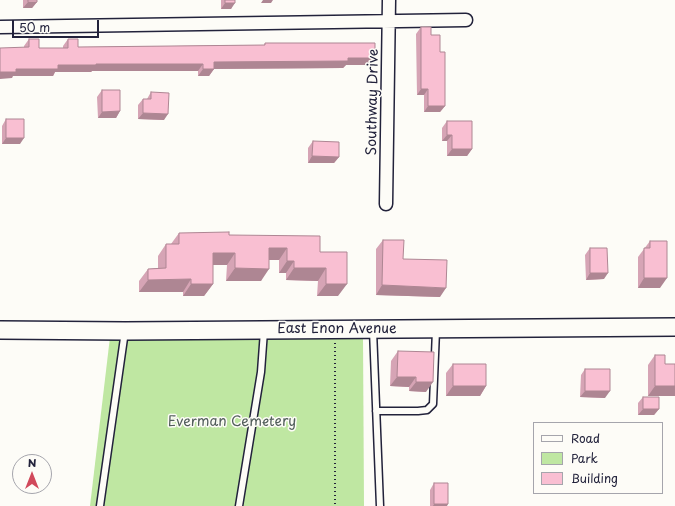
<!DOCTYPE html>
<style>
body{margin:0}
#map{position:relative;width:675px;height:506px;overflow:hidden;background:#fdfcf7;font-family:"Playpen Sans",sans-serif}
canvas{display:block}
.legend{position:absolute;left:533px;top:422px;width:130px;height:72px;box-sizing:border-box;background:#fdfcf7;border:1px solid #a5a5ac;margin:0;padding:5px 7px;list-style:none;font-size:12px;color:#22223b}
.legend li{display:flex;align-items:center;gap:8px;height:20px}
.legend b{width:20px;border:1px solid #a5a5ac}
.north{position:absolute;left:12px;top:454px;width:40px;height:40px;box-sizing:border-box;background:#fdfcf7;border:1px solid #a5a5ac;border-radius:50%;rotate:0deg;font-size:11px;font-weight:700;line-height:16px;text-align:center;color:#22223b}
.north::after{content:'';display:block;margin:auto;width:14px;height:18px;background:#d1495b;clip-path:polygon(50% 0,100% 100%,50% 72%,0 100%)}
.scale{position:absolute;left:12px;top:20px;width:87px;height:18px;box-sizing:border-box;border:2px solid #22223b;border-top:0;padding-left:5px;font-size:12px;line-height:14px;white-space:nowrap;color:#22223b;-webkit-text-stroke:3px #fdfcf7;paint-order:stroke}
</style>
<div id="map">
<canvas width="675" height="506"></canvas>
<ul class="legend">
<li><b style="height:5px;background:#fdfcf7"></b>Road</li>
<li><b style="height:11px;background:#bfe7a2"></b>Park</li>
<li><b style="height:11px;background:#f9bfd2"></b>Building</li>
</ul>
<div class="north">N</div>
<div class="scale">50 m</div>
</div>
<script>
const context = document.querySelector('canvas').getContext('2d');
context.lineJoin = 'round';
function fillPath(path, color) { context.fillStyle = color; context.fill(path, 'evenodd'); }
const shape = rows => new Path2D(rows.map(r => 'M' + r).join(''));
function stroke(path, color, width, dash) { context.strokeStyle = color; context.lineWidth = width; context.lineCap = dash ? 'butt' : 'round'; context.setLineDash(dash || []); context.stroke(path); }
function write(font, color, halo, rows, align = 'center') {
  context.font = font + ' "Playpen Sans",sans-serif'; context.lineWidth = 3; context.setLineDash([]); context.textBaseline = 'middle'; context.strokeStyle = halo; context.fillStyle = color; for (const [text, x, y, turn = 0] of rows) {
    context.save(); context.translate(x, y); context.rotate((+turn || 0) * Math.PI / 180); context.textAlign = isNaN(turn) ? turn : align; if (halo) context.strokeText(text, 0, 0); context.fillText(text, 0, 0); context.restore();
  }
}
const green = shape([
 [110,337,363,337,364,506,90,506]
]);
const path = shape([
 [335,343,335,506]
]);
const lane = shape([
 [373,330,380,506],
 [376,411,418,411,427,410,433,404,436,330],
 [100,506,125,331],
 [239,506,261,372,264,331]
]);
const street = shape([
 [0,27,466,20],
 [386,204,389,0]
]);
const secondary = shape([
 [0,330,125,331,675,327]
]);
const wall = shape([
 [23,0,37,0,37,2,32,8,23,8],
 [221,0,235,0,231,9,221,9],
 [421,27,431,35,440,52,445,106,440,112,424,112,424,95,417,95,416,34],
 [29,39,39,48,63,48,63,46,68,39,78,47,264,45,265,43,370,65,346,65,343,68,214,69,209,76,198,76,198,71,92,71,91,72,55,72,53,76,13,76,12,78,24,47,24,46],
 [102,90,120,111,116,118,98,118,97,97],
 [151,92,164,120,138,119,138,105,143,99,147,99],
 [6,119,20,144,2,144,2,126],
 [447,121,472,149,467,156,447,156,447,141,442,141,442,128],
 [313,141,339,157,334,163,308,163,308,148],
 [179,233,229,235,320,252,338,296,317,296,318,281,286,280,286,273,279,273,279,260,269,260,261,281,226,281,227,265,213,265,213,284,204,296,183,296,183,292,139,292,139,281,148,269,158,268,158,256,166,244,171,244],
 [383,240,403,259,440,297,376,295,376,249],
 [650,241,660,288,638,288,638,257],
 [590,248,604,279,586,280,585,255],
 [398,351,426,392,409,391,409,387,390,386,391,361],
 [655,355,665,364,675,396,648,396,648,365],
 [453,364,486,386,480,396,446,396,446,373],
 [585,369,605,398,580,397,581,375],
 [643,397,659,409,654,415,638,415,638,403],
 [434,483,447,506,430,506,430,490]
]);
const shadedWall = shape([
 [263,0,273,0,271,3,261,3],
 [28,2,37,2,32,8,23,8],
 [225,3,235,3,231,9,221,9],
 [348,58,375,58,370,65,346,65,343,68,209,69,214,62],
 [96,64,203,64,198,71,92,71,91,72,55,72,53,76,13,76,12,78,0,79,0,72,16,69,58,65],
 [203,69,214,69,209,76,198,76],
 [421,89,428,89,424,95,417,95],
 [428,106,445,106,440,112,424,112],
 [120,111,116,118,98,118,102,112],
 [143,113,168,114,164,120,138,119],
 [447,135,452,135,447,141,442,141],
 [6,138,24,138,20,144,2,144],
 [452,149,472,149,467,156,447,156],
 [312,156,339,157,334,163,308,163],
 [269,248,287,248,279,260,261,260],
 [213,253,235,253,227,265,204,265],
 [287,261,294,261,286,273,279,273],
 [235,268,269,269,261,281,226,281],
 [294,268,326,268,318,281,286,280],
 [590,273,608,273,604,279,586,280],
 [644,278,667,278,660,288,638,288],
 [191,279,183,292,139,292,148,280],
 [191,284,213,284,204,296,183,296],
 [326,284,347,284,338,296,317,296],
 [382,285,446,288,440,297,376,295],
 [397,377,416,377,409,387,390,386],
 [416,382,433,382,426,392,409,391],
 [453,386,486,386,480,396,446,396],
 [655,386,675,386,675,396,648,396],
 [585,391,610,391,605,398,580,397],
 [643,409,659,409,654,415,638,415],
 [434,504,448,504,447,506,433,506]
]);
const building = shape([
 [28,0,37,0,37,2,28,2,28,0],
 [225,0,235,0,235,3,225,3,225,0],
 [421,27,431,27,431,35,440,35,440,52,445,52,445,106,428,106,428,89,421,89,421,27],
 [29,39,39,39,39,48,68,48,68,39,78,39,78,47,265,45,265,43,375,43,375,58,348,58,348,61,214,62,214,69,203,69,203,64,96,64,96,65,58,65,58,69,16,69,16,72,0,72,0,48,29,47,29,39],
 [102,90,120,90,120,111,102,112,102,90],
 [151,92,169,93,168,114,143,113,143,99,151,99,151,92],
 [6,119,24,119,24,138,6,138,6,119],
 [447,121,472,121,472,149,452,149,452,135,447,135,447,121],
 [313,141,339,142,339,157,312,156,313,141],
 [229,232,229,235,320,236,320,252,347,252,347,284,326,284,326,268,294,268,294,261,287,261,287,248,269,248,269,269,235,268,235,253,213,253,213,284,191,284,191,279,148,280,148,269,166,268,166,244,179,244,179,233,229,232],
 [383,240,404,240,403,259,447,260,446,288,382,285,383,240],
 [650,241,667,241,667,278,644,278,644,248,650,248,650,241],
 [590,248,607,248,608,273,590,273,590,248],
 [398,351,434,352,433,382,416,382,416,377,397,377,398,351],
 [655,355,665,355,665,364,675,364,675,386,655,386,655,355],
 [453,364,486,364,486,386,453,386,453,364],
 [585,369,610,369,610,391,585,391,585,369],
 [643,397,659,397,659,409,643,409,643,397],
 [434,483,448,483,448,504,434,504,434,483]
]);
const streetNames = [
 ["Southway Drive",373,102,-89],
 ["East Enon Avenue",337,329]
];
const parkNames = [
 ["Everman Cemetery",232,422]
];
fillPath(green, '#bfe7a2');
stroke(lane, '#22223b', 9);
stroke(street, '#22223b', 15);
stroke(secondary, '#22223b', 20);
stroke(path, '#22223b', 2, [1, 3]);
stroke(lane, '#fdfcf7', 6);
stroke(street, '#fdfcf7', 12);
stroke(secondary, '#fdfcf7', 17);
fillPath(wall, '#d6a4b5');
fillPath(shadedWall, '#ae8693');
fillPath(building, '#f9bfd2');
stroke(building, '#ae8693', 1);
write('14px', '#22223b', '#fdfcf7', streetNames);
write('14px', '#515d5a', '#fdfcf7', parkNames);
</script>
